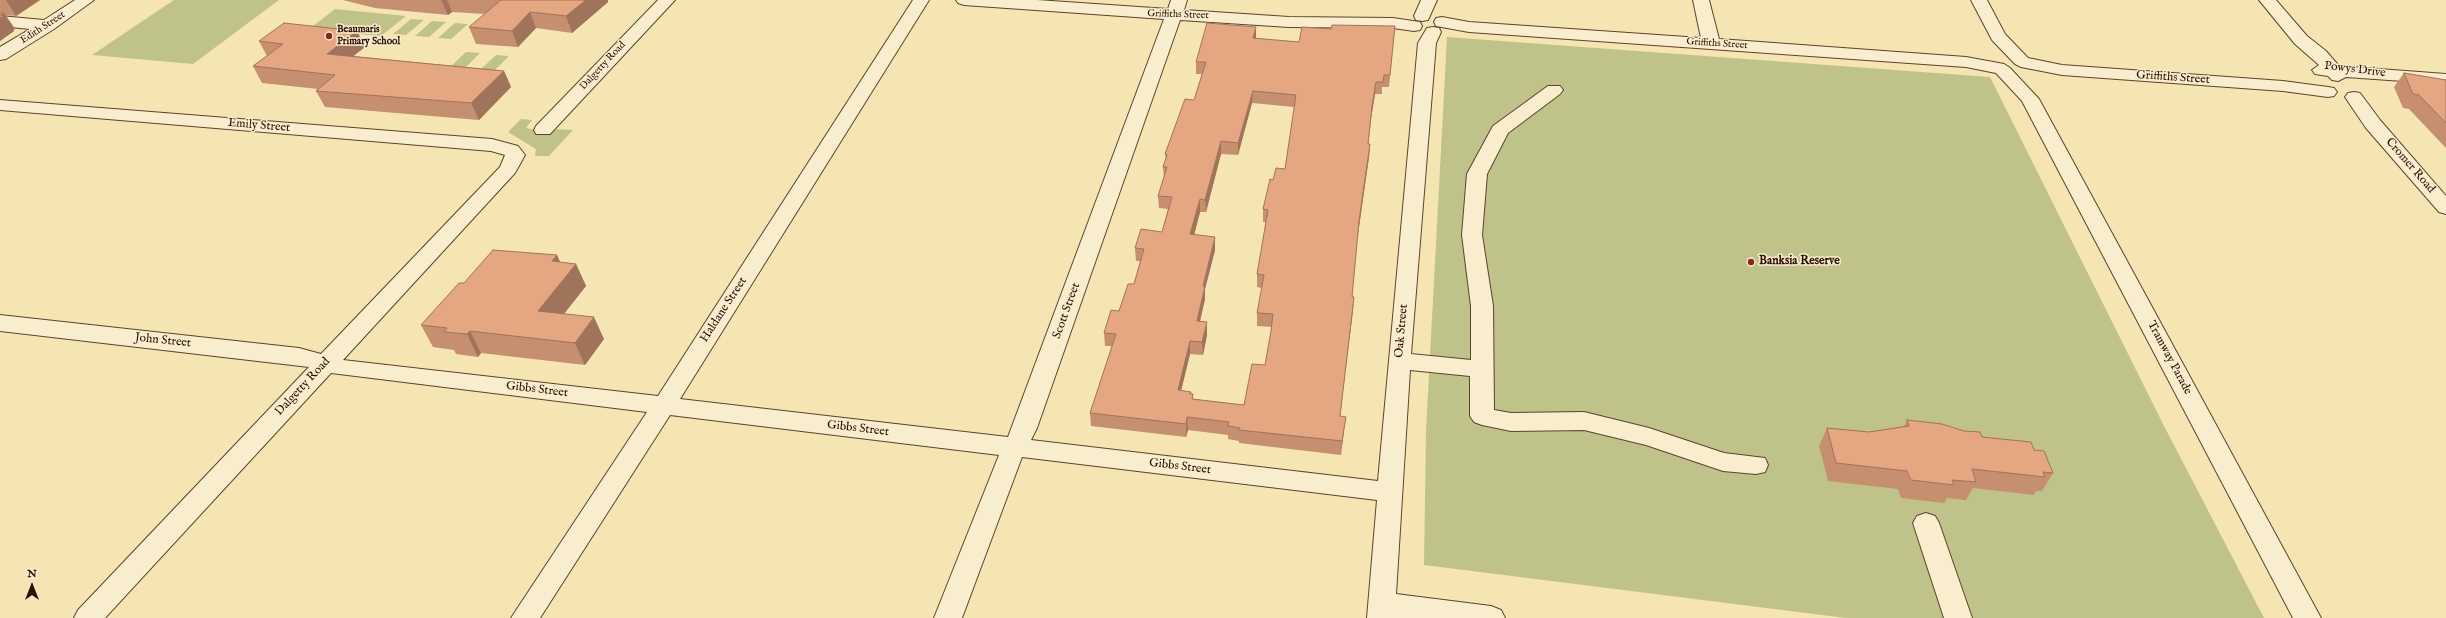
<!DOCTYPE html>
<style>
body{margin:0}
#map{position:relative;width:2446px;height:618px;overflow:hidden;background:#f5e5b3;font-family:"IM FELL English",serif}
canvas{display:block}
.north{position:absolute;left:12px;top:566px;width:40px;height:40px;-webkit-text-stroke:3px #f8eece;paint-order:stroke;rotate:0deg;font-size:11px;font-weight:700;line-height:16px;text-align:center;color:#2b0c00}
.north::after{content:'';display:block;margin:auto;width:14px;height:18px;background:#2b0c00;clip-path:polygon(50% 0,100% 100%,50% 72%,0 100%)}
</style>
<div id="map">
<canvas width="2446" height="618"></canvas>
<div class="north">N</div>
</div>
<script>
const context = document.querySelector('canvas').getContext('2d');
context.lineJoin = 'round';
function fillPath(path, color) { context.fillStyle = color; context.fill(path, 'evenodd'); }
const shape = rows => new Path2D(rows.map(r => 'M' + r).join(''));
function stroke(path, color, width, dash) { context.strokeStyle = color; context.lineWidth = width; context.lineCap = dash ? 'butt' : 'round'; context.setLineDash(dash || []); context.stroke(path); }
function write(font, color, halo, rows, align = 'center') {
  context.font = font + ' "IM FELL English",serif'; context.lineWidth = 3; context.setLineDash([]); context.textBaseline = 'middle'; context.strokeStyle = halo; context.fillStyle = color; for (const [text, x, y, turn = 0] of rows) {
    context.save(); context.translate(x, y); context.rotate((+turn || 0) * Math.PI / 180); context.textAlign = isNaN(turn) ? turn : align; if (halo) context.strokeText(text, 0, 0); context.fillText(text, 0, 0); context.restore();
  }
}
const green = shape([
 [174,0,279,0,193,64,92,55],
 [335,9,406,16,381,36,308,30],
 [411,19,424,20,406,35,393,34],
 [432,21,446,22,429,37,415,36],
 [455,23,468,24,451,39,438,38],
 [1447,37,1990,77,2164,426,2264,618,1846,618,1424,565,1426,431],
 [466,52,480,53,463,70,449,68],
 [496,55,509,56,493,72,479,71],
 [521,119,532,120,526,128,541,131,556,129,573,130,549,156,535,156,536,149,508,132]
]);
const minor = shape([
 [75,0,94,0,54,29,6,59,0,60,0,47,30,29,0,26,0,16,44,20,75,0],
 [658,0,675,0,550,134,536,134,534,130,536,126,658,0],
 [913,0,929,0,680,399,1008,437,1164,19,964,5,958,3,956,0,1037,0,1168,9,1171,0,1187,0,1184,10,1289,17,1393,18,1420,22,1422,26,1420,30,1414,31,1393,28,1289,27,1180,20,1037,428,1031,440,1378,481,1418,43,1427,28,1433,27,1439,28,1441,32,1436,43,1411,354,1471,360,1471,306,1462,235,1467,174,1493,126,1548,86,1560,86,1563,90,1560,94,1508,133,1487,174,1482,235,1493,306,1494,410,1511,413,1584,412,1649,428,1724,453,1765,458,1768,465,1765,472,1756,474,1723,471,1646,445,1584,430,1511,431,1482,425,1474,422,1470,416,1470,376,1410,370,1396,594,1491,606,1501,610,1505,618,1367,618,1377,500,1022,457,962,618,934,618,999,455,670,415,540,618,511,618,647,412,331,373,105,618,74,618,78,610,309,367,0,331,0,315,299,348,321,354,500,167,505,155,491,151,0,110,0,100,492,139,518,146,525,155,515,173,343,360,658,396,913,0],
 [1421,0,1437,0,1428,20,1422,21,1416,20,1414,16,1421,0],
 [1693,0,1709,0,1719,39,1966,57,2004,64,2010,68,2039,99,2321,618,2293,618,2022,101,1996,73,1966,67,1469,32,1436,26,1434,22,1436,18,1442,17,1469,22,1701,38,1693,0],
 [1971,0,1987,0,2005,34,2028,58,2062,65,2283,81,2328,87,2334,88,2337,92,2334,96,2328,97,2283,91,2062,75,2021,67,2015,64,1992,40,1971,0],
 [2259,0,2276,0,2307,36,2326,51,2339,66,2446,74,2446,84,2346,77,2338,81,2332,80,2328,76,2315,74,2312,70,2319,65,2295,44,2259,0],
 [2354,92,2360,93,2380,120,2446,196,2446,214,2439,212,2366,128,2345,97,2348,93,2354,92],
 [1926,513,1935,516,1939,523,1972,618,1944,618,1913,523,1917,516,1926,513]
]);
const wall = shape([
 [0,0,40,0,16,16,5,15,15,29,13,30,14,31,0,41],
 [343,0,608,0,608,2,572,33,536,28,518,47,476,44,469,27,485,14,452,12,448,15,375,8],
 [1395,26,1389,87,1382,87,1382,94,1375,94,1371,119,1368,144,1370,144,1369,157,1358,234,1352,297,1353,310,1340,416,1344,430,1341,455,1239,443,1239,441,1228,439,1228,435,1188,430,1186,437,1091,426,1090,413,1112,346,1105,346,1104,333,1119,311,1134,284,1140,261,1136,261,1135,248,1162,232,1168,209,1159,208,1158,196,1164,178,1163,167,1166,160,1165,154,1194,100,1202,74,1196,74,1196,62,1256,39,1299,42,1331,29],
 [1252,103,1294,107,1285,169,1273,180,1263,209,1263,222,1266,222,1257,274,1257,287,1262,288,1257,313,1257,326,1272,327,1265,365,1244,405,1193,399,1193,394,1191,394,1191,392,1181,391,1190,354,1203,355,1207,335,1200,321,1205,299,1205,289,1215,250,1194,235,1200,212,1206,212,1221,154,1238,155],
 [357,31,365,47,353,56,504,71,511,87,479,120,325,107,316,91,318,89,262,83,253,66,267,56,259,41],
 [2404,73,2446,80,2446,148,2409,109,2403,108,2394,87],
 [557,255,560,262,576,264,586,286,564,313,604,339,585,365,481,353,478,357,456,354,454,350,433,347,421,325,464,283],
 [1907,420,1982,437,2034,450,2053,473,2042,491,2036,491,2034,495,1973,488,1966,500,1947,498,1944,503,1901,498,1898,489,1828,481,1819,446,1827,428,1869,432,1904,426]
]);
const shadedWall = shape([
 [6,0,40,0,16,16],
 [441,0,447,0,452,12,448,15],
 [586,0,608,0,608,2,572,33,566,16],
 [530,12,536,28,518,47,512,31],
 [4,13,15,29,13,30,14,31,0,41,0,18,1,15],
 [1256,27,1256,39,1253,38],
 [357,31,365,47,336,70,327,54],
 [504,71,511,87,479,120,471,103],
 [1376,82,1375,94,1371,119,1367,156,1372,106],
 [1253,91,1252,103,1238,155,1238,143],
 [1221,141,1221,154,1206,212,1205,200],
 [1370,144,1369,157,1358,234,1359,221],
 [1200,199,1200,212,1191,247,1190,234],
 [1215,237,1215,250,1205,289,1205,299,1197,334,1197,321,1203,286],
 [557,255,566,276,576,264,586,286,549,333,538,311,552,261],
 [1354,297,1353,310,1338,429,1340,416],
 [594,317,604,339,585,365,575,343],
 [1207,322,1207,335,1203,355,1202,342],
 [470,331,481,353,478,357,467,334],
 [1190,341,1190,354,1178,403,1178,390],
 [1187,417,1188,430,1186,437,1186,424],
 [1346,417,1344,430,1341,455,1342,441]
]);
const building = shape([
 [501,0,586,0,566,16,530,12,512,31,469,27,501,0],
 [0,13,4,13,1,15,4,16,0,18,0,13],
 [284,23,357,31,327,54,504,71,471,103,316,91,335,75,253,66,283,44,259,41,284,23],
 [1207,23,1256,27,1253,38,1299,42,1302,27,1331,29,1332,25,1395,26,1390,75,1384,75,1383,82,1376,82,1372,106,1368,144,1370,144,1359,221,1352,297,1354,297,1340,416,1346,417,1342,441,1239,430,1240,428,1228,426,1229,422,1187,417,1186,424,1090,413,1116,334,1104,333,1111,310,1119,311,1128,284,1134,284,1144,249,1135,248,1141,229,1162,232,1172,197,1158,196,1167,167,1163,167,1167,155,1165,154,1185,99,1194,100,1206,62,1196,62,1207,23],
 [1253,91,1296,95,1285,169,1276,168,1273,180,1270,179,1263,209,1268,210,1257,274,1264,275,1257,313,1273,314,1271,331,1265,365,1252,364,1244,405,1192,399,1193,394,1190,394,1191,392,1178,390,1190,341,1202,342,1207,322,1197,321,1205,286,1203,286,1215,237,1190,234,1200,199,1205,200,1221,141,1238,143,1253,91],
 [2404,73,2446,80,2446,123,2419,95,2413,94,2404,73],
 [493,250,557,255,552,261,576,264,538,311,594,317,575,343,470,331,467,334,444,332,447,328,421,325,459,283,464,283,493,250],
 [1907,420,1942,424,1964,431,1980,432,1982,437,2031,442,2034,450,2044,451,2053,473,2043,472,2045,477,1972,469,1976,482,1952,480,1954,485,1911,480,1907,471,1836,463,1827,428,1869,432,1909,426,1907,420]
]);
const markers = [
 [329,36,4,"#8f2418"],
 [1751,262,4,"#8f2418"]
];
const farStreetnames = [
 ["Griffiths Street",1178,15,2],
 ["Edith Street",43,28,-33],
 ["Griffiths Street",1717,44,4],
 ["Dalgetty Road",603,66,-47]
];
const farPoinames = [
 ["Beaumaris",337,30],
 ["Primary School",337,42]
];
const streetNames = [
 ["Powys Drive",2355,70,7],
 ["Griffiths Street",2173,78,4],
 ["Emily Street",259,126,5],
 ["Cromer Road",2410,166,49],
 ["Haldane Street",724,310,-57],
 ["Scott Street",1067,311,-70],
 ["Oak Street",1402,331,-85],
 ["John Street",163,341,6],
 ["Tramway Parade",2169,358,62],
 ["Dalgetty Road",303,387,-47],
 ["Gibbs Street",537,390,7],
 ["Gibbs Street",858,429,7],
 ["Gibbs Street",1180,467,7]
];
const poiNames = [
 ["Banksia Reserve",1759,262]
];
fillPath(green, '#bfc38a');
stroke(minor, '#5e422d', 2);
fillPath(minor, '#f8eece');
fillPath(wall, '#c58f70');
fillPath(shadedWall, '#a0745b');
fillPath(building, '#e5a682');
stroke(building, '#a0745b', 1);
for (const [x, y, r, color] of markers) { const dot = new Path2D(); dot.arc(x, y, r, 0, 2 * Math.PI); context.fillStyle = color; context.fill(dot); stroke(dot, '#f8eece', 1.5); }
write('10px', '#2b0c00', '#f8eece', farStreetnames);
write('bold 10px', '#2b0c00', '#f8eece', farPoinames, 'left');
write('12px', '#2b0c00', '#f8eece', streetNames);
write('bold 12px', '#2b0c00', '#f8eece', poiNames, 'left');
</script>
